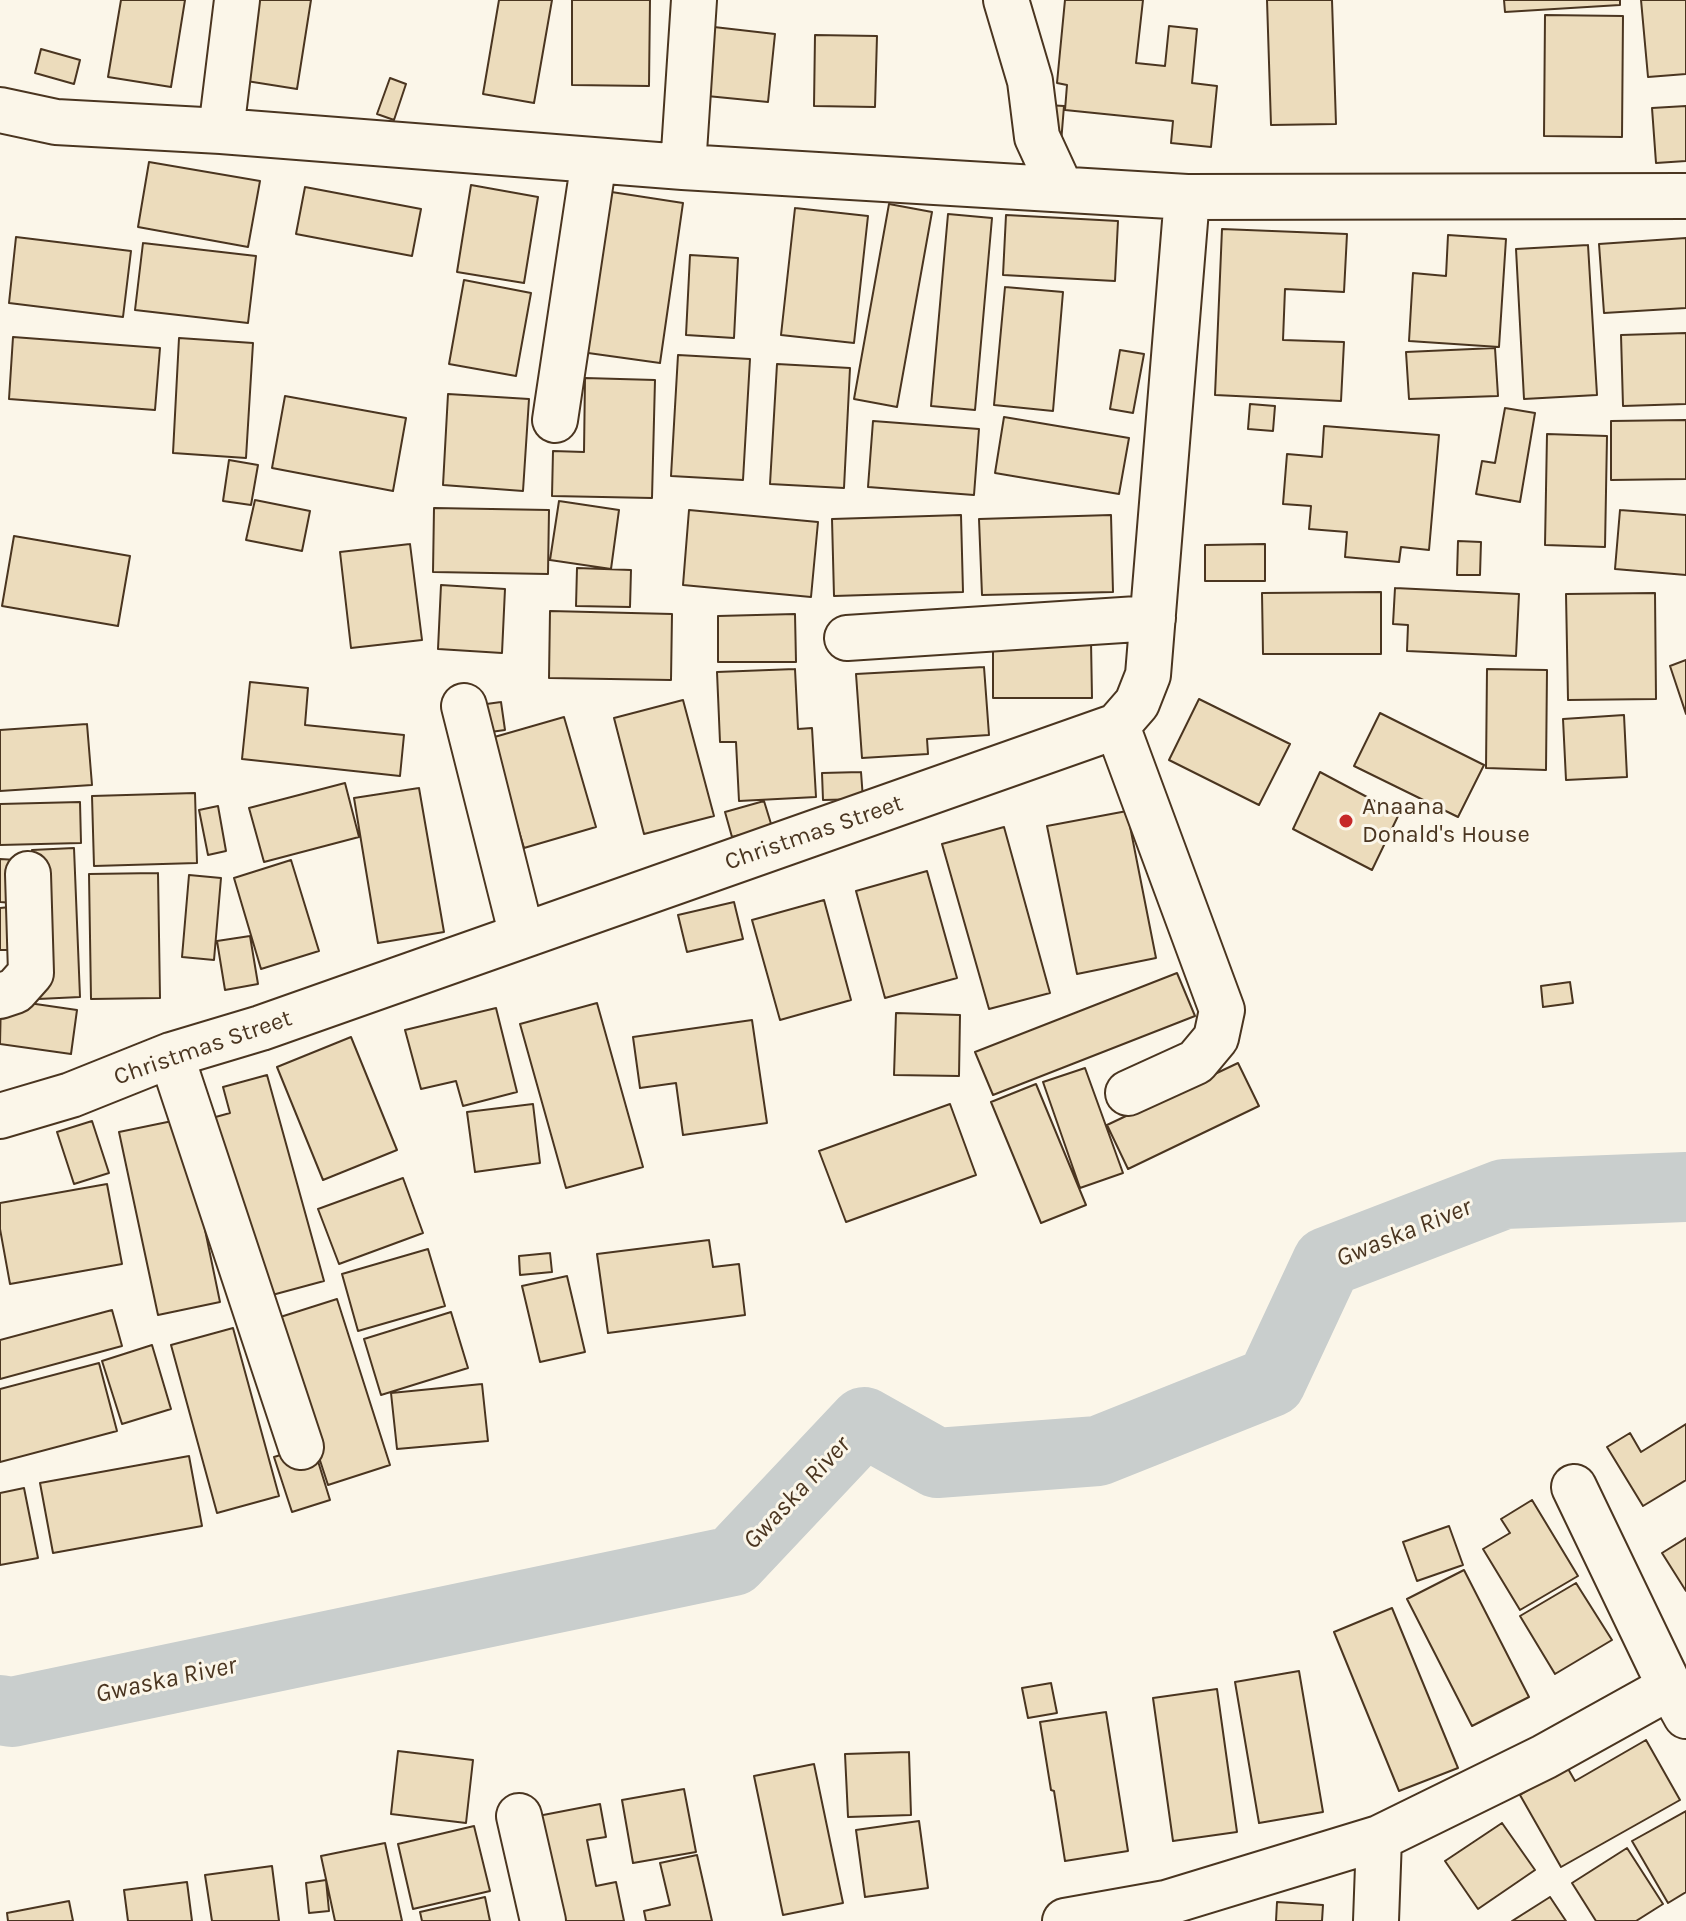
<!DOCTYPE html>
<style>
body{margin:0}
canvas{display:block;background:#fbf6e9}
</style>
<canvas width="1686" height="1921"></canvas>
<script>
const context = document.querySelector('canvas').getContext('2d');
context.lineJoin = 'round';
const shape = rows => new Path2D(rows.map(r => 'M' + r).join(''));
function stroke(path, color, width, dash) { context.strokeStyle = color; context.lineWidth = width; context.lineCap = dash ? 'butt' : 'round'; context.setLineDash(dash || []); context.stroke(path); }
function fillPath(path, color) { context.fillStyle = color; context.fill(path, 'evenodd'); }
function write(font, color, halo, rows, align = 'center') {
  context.font = font + ' Karla,sans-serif'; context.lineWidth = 6; context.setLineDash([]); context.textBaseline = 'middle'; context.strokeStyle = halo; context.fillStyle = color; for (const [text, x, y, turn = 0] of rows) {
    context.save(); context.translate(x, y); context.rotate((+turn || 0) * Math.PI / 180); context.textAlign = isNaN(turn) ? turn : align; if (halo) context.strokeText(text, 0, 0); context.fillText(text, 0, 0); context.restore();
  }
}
const river = shape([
 [0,1710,12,1712,733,1561,864,1422,937,1463,1098,1451,1271,1382,1327,1262,1504,1194,1686,1187]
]);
const building = shape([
 [121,0,185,0,171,87,108,77,121,0],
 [246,0,311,0,297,89,234,79,246,0],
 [499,0,552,0,534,103,483,94,499,0],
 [572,0,650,0,649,86,572,85,572,0],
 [1065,0,1143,0,1136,63,1165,66,1169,26,1197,29,1192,83,1217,86,1211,147,1171,143,1173,121,1065,110,1067,85,1057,83,1065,0],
 [1267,0,1332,0,1336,124,1271,125,1267,0],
 [1504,0,1620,0,1620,5,1505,12,1504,0],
 [1641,0,1686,0,1686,74,1648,77,1641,0],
 [1545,15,1623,16,1622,137,1544,136,1545,15],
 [714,27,775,34,768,102,707,96,714,27],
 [815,35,877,36,875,107,814,106,815,35],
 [41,49,80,60,74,84,35,73,41,49],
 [390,78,406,84,394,120,377,114,390,78],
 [1047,105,1064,106,1061,143,1047,105],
 [1686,106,1686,161,1656,163,1652,108,1686,106],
 [149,162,260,181,248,247,138,227,149,162],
 [471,185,538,197,524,283,457,272,471,185],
 [305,187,421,209,412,256,296,234,305,187],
 [605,191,683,203,660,363,581,352,605,191],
 [889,204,932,212,897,407,854,399,889,204],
 [795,208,868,216,854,343,781,335,795,208],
 [948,214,992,218,975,410,931,406,948,214],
 [1006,215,1118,221,1115,281,1003,275,1006,215],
 [1222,229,1347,234,1344,292,1285,289,1283,340,1344,342,1341,401,1215,395,1222,229],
 [1448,235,1506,239,1499,347,1409,341,1413,273,1446,276,1448,235],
 [16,237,131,251,123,317,9,303,16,237],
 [1686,238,1686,308,1604,313,1599,244,1686,238],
 [143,243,256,256,248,323,135,310,143,243],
 [1588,245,1597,395,1524,399,1516,249,1588,245],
 [690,255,738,258,734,338,686,335,690,255],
 [464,280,531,293,516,376,449,364,464,280],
 [1005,287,1063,292,1053,411,994,405,1005,287],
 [1686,333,1686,404,1623,406,1621,335,1686,333],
 [13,337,160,348,155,410,9,399,13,337],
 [179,338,253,343,246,458,173,453,179,338],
 [1495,348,1498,396,1409,399,1406,352,1495,348],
 [1120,350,1144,354,1133,413,1110,409,1120,350],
 [678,355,750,359,743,480,671,476,678,355],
 [777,364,850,368,844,488,770,484,777,364],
 [585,378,655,380,652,498,552,496,553,451,584,452,585,378],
 [448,394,529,399,523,491,443,485,448,394],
 [285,396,406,418,393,491,272,468,285,396],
 [1250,404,1275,406,1273,431,1248,429,1250,404],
 [1505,408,1535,413,1520,502,1476,494,1482,461,1495,463,1505,408],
 [1004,417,1129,438,1119,494,995,473,1004,417],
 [1686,420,1686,479,1611,480,1611,421,1686,420],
 [873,421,979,429,974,495,868,487,873,421],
 [1324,426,1439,435,1429,550,1401,547,1399,562,1345,557,1347,532,1309,529,1311,506,1283,504,1287,454,1322,457,1324,426],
 [1547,434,1607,436,1605,547,1545,545,1547,434],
 [229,460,258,465,251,505,223,501,229,460],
 [255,500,310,511,302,551,246,540,255,500],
 [559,501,619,510,611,569,550,560,559,501],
 [434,508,549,510,548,574,433,572,434,508],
 [689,510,818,522,811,597,683,585,689,510],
 [1620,510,1686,515,1686,575,1615,569,1620,510],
 [961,515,963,592,834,596,832,519,961,515],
 [1111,515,1113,592,982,595,979,519,1111,515],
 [14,536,130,556,118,626,2,606,14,536],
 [1458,541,1481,542,1480,575,1457,575,1458,541],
 [410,544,422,640,351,648,340,552,410,544],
 [1265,544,1265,581,1205,581,1205,545,1265,544],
 [577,568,631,570,630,607,576,606,577,568],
 [441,585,505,589,502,653,438,649,441,585],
 [1395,588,1519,594,1516,656,1407,651,1408,625,1393,624,1395,588],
 [1381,592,1381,654,1263,654,1262,593,1381,592],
 [1655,593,1656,699,1568,700,1566,594,1655,593],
 [550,611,672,614,671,680,549,678,550,611],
 [795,614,796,662,718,662,718,616,795,614],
 [993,641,1091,641,1092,698,993,698,993,641],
 [1686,660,1686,714,1670,666,1686,660],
 [984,667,989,735,927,739,928,754,862,758,856,674,984,667],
 [795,669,798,729,812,728,816,797,739,801,736,742,720,742,717,672,795,669],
 [1487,669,1547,670,1546,770,1486,768,1487,669],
 [250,682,308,688,305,725,404,735,400,776,242,759,250,682],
 [1199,699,1290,744,1259,805,1169,760,1199,699],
 [683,700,714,816,644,834,614,718,683,700],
 [501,702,505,730,476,734,472,706,501,702],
 [1380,713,1484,765,1458,817,1354,766,1380,713],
 [1624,715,1627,777,1566,780,1563,719,1624,715],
 [564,717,596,827,524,848,491,738,564,717],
 [87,724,92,785,0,791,0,730,87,724],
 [861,772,863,799,823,800,822,773,861,772],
 [1320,772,1399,814,1372,870,1293,829,1320,772],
 [345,783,359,837,264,862,249,808,345,783],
 [419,788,444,932,378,943,354,798,419,788],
 [195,793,197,863,94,866,92,796,195,793],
 [764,801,772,827,732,837,725,812,764,801],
 [80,802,81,843,0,845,0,804,80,802],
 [218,806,226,851,208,855,199,810,218,806],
 [1127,811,1156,958,1077,974,1047,826,1127,811],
 [1004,827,1050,993,989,1009,942,844,1004,827],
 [74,848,80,997,38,999,32,850,74,848],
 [0,859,17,860,13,903,0,902,0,859],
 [291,860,319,951,261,969,234,878,291,860],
 [927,871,957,978,885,998,856,891,927,871],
 [158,873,160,998,91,999,89,874,158,873],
 [189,875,221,878,214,960,182,957,189,875],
 [824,900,851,1000,780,1020,752,920,824,900],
 [734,902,743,939,687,952,678,915,734,902],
 [10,907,12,950,0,950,0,908,10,907],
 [250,936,258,984,225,990,217,941,250,936],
 [1177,973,1195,1016,993,1095,975,1052,1177,973],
 [1570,982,1573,1003,1543,1007,1541,986,1570,982],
 [1,999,77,1010,71,1054,0,1044,1,999],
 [597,1003,643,1167,566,1188,520,1024,597,1003],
 [496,1008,517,1092,463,1106,456,1081,421,1089,405,1030,496,1008],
 [896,1013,960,1015,959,1076,894,1075,896,1013],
 [752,1020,767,1123,683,1135,676,1083,640,1088,633,1037,752,1020],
 [351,1037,397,1150,323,1180,277,1067,351,1037],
 [1238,1063,1259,1106,1128,1169,1107,1125,1238,1063],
 [1085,1068,1123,1173,1080,1188,1043,1082,1085,1068],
 [267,1075,324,1281,261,1298,212,1118,230,1113,223,1087,267,1075],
 [1036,1084,1086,1205,1041,1223,991,1102,1036,1084],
 [533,1104,540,1163,475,1172,467,1112,533,1104],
 [950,1104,976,1175,846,1222,819,1151,950,1104],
 [182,1119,220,1302,158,1315,119,1132,182,1119],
 [92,1121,109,1173,74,1184,57,1132,92,1121],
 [403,1178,423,1233,339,1264,318,1209,403,1178],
 [107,1184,122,1264,10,1284,0,1229,0,1203,107,1184],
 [709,1240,713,1267,739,1264,745,1315,608,1333,597,1254,709,1240],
 [428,1249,445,1306,358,1331,342,1274,428,1249],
 [550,1253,552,1272,520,1275,519,1256,550,1253],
 [567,1276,585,1352,540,1362,522,1286,567,1276],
 [337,1299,390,1465,328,1485,274,1319,337,1299],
 [112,1310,122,1346,0,1379,0,1340,112,1310],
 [451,1312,468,1368,381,1395,364,1339,451,1312],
 [233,1328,279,1496,217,1513,171,1345,233,1328],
 [152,1345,171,1409,122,1424,102,1361,152,1345],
 [99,1363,117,1431,0,1462,0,1389,99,1363],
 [482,1384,488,1441,397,1449,391,1393,482,1384],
 [1686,1424,1686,1480,1643,1506,1607,1447,1630,1433,1641,1452,1686,1424],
 [313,1445,330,1500,292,1512,274,1457,313,1445],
 [189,1456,202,1526,53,1553,40,1483,189,1456],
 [24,1488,38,1558,0,1565,0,1493,24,1488],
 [1532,1500,1578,1576,1520,1610,1483,1549,1510,1533,1501,1519,1532,1500],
 [1449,1526,1463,1565,1417,1581,1403,1542,1449,1526],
 [1686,1538,1686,1591,1662,1553,1686,1538],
 [1464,1570,1529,1697,1472,1726,1407,1599,1464,1570],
 [1576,1583,1612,1640,1555,1674,1520,1616,1576,1583],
 [1392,1608,1458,1768,1399,1791,1334,1632,1392,1608],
 [1299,1671,1323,1812,1259,1823,1235,1682,1299,1671],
 [1051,1683,1057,1713,1028,1718,1022,1688,1051,1683],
 [1217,1689,1237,1832,1173,1841,1153,1698,1217,1689],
 [1106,1712,1128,1851,1065,1861,1054,1791,1051,1790,1040,1722,1106,1712],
 [1646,1740,1680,1800,1561,1867,1520,1795,1567,1767,1575,1781,1646,1740],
 [398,1751,473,1760,466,1823,391,1814,398,1751],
 [909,1752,911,1815,848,1817,845,1754,909,1752],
 [814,1764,843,1903,783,1915,754,1776,814,1764],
 [684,1789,696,1852,633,1863,622,1800,684,1789],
 [600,1804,606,1837,587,1840,596,1886,616,1882,624,1921,558,1921,538,1816,600,1804],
 [1686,1811,1686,1892,1668,1903,1632,1841,1686,1811],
 [919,1821,928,1888,865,1897,856,1830,919,1821],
 [1502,1823,1535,1870,1478,1909,1445,1861,1502,1823],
 [474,1826,490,1891,413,1909,398,1844,474,1826],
 [385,1843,402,1921,335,1921,321,1856,385,1843],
 [1627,1848,1663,1904,1636,1921,1596,1921,1572,1883,1627,1848],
 [697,1855,712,1921,646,1921,644,1911,670,1905,660,1863,697,1855],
 [272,1866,279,1921,212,1921,205,1875,272,1866],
 [326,1880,329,1911,309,1913,306,1883,326,1880],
 [187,1882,192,1921,128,1921,124,1890,187,1882],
 [485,1897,490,1921,422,1921,420,1912,485,1897],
 [1550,1897,1566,1921,1512,1921,1550,1897],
 [69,1901,73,1921,8,1921,7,1913,69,1901],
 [1277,1902,1323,1905,1322,1921,1276,1921,1277,1902]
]);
const minor = shape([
 [1006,0,1030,81,1037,137,1061,189],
 [0,110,56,122,221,131,683,167,1187,197,1686,196],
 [221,131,237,0],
 [683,167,694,0],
 [555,420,594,160],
 [847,638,1153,618],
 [464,706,522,936],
 [1117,726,1222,1010,1216,1038,1196,1062,1128,1093],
 [0,996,15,991,31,973,28,874],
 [171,1055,301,1447],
 [0,1116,71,1095,171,1055,261,1028,1117,726,1137,703,1148,675,1187,197],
 [1574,1487,1670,1687,1686,1716],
 [519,1816,543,1921],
 [1065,1921,1166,1903,1379,1838,1544,1757,1670,1687],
 [1376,1921,1379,1838]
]);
const markers = [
 [1346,821,8,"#c62828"]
];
const poiNames = [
 ["Anaana",1362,807],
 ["Donald's House",1362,835]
];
const streetNames = [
 ["Christmas Street",814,833,-19],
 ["Christmas Street",203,1048,-19]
];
const waterNames = [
 ["Gwaska River",1404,1233,-22],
 ["Gwaska River",797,1493,-47],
 ["Gwaska River",166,1680,-12]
];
stroke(river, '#c9cecd', 70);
fillPath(building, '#ecdcbc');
stroke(building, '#4a3520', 2);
stroke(minor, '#4a3520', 48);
stroke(minor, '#fbf6e9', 44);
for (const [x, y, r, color] of markers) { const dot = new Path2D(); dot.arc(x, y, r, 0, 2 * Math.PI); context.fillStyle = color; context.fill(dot); stroke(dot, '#fbf6e9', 3); }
write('24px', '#4a3520', '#fbf6e9', poiNames, 'left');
write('24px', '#4a3520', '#fbf6e9', streetNames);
write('italic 26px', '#4a3520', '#fbf6e9', waterNames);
</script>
